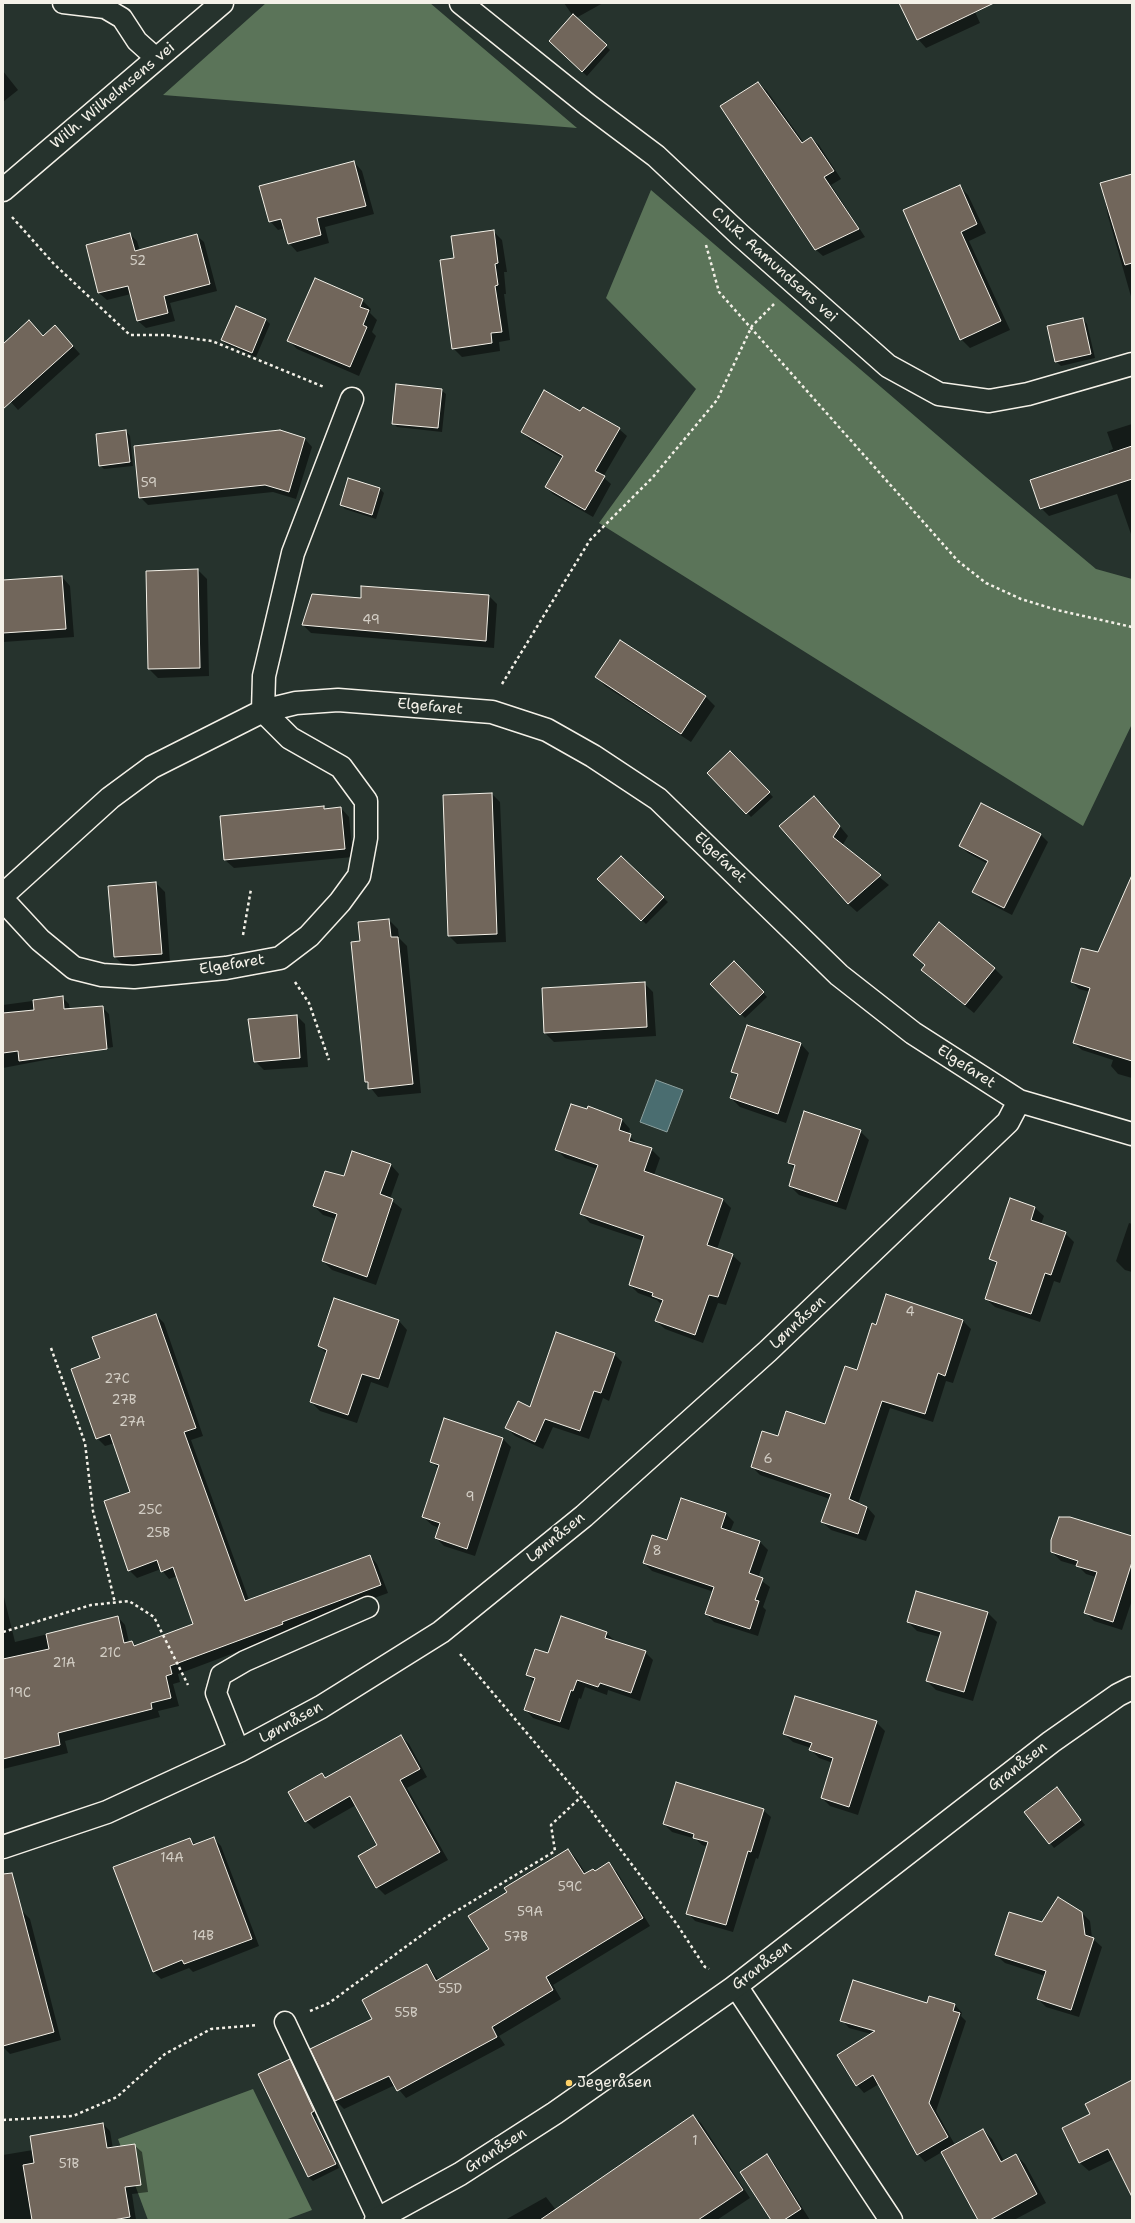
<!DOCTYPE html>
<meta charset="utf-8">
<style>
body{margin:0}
#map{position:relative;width:1135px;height:2223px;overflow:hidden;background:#26332d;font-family:"Shantell Sans",sans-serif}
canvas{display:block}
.frame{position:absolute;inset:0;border:4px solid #f4f1e8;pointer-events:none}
</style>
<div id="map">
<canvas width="1135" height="2223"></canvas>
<div class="frame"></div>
</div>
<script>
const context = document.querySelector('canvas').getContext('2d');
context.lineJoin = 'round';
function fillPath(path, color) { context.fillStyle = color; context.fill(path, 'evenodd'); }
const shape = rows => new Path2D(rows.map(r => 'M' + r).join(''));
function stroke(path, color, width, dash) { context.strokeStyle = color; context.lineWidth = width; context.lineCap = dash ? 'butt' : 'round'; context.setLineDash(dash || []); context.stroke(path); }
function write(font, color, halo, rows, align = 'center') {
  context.font = font + ' "Shantell Sans",sans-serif'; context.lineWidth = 4; context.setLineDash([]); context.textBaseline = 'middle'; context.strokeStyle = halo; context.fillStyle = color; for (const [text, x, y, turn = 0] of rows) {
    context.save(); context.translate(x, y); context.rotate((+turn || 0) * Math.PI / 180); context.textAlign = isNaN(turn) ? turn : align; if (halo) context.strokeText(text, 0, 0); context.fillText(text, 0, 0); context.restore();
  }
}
const green = shape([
 [266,3,430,3,577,128,163,95],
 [651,190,986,477,1096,569,1132,579,1132,724,1083,826,599,523,696,389,606,298],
 [253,2089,312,2210,285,2220,148,2220,118,2139]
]);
const water = shape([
 [656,1080,683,1090,667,1132,640,1122,656,1080]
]);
const shadow = shape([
 [564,3,603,3,576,18,610,50,587,76,554,45,573,16],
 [900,3,971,3,980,23,926,48,918,39],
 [3,71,18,90,3,102],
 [758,83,767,91,804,143,811,138,819,145,841,179,831,185,865,237,823,256,815,249],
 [354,162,362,171,374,214,325,227,329,243,297,252,289,243,285,228,278,230,270,221],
 [1132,175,1132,300,1108,216,1102,184],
 [959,186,968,195,986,233,969,241,1010,330,970,348,961,339],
 [493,231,502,240,507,272,504,272,506,294,504,294,510,340,499,342,500,351,462,357,453,348],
 [130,234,137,241,140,251,196,235,204,242,217,291,170,303,175,321,146,328,138,321,131,294,107,300,99,293,87,245],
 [362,300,371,309,370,313,377,320,372,332,376,336,359,376,297,349,288,340],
 [236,307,266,320,270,324,256,357,226,344,222,340],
 [1083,319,1087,324,1095,358,1061,366,1056,361],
 [62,334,80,354,18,410,3,393,3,345],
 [441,390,446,394,442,432,397,427,393,423],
 [581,412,619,429,627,436,603,477,611,484,593,517,553,494,546,487,562,458,529,439,522,431],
 [1132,424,1132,537,1117,494,1049,516,1041,508,1110,455,1109,451,1113,449,1107,432],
 [126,431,130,436,133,466,104,469,100,465],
 [305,439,312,447,296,499,273,492,148,505,140,497],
 [349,479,380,489,384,493,376,519,345,509,341,505],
 [198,570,207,579,209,676,158,678,149,669],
 [62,577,70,586,74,637,3,642,3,581],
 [489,596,497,604,494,648,311,633,303,625,362,599],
 [620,641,706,697,715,706,691,742,605,686,597,677],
 [730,752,773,797,751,817,708,773],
 [492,794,500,802,506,942,457,944,449,936],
 [823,806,848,836,842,846,889,885,857,912,848,904],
 [324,807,326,810,341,808,349,817,353,857,234,868,225,860],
 [1040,834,1048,842,1012,915,981,899,974,892,988,864,968,853,960,846],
 [621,858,668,902,646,924,599,879],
 [156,883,165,892,170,963,124,966,115,957],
 [1132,915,1132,1078,1118,1074,1111,1066,1113,1060,1082,1050,1074,1043,1090,992,1079,989,1072,982],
 [389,920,398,929,399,938,407,946,421,1093,378,1097,366,1082,352,942,361,942],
 [914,955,994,968,1003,977,974,1013,931,978,922,970,926,966],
 [734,962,767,997,745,1018,712,984],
 [644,983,653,992,656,1036,554,1042,545,1033],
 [62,997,69,1004,70,1010,102,1007,109,1014,113,1047,3,1068,3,1005],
 [297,1016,305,1024,308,1067,264,1070,255,1061],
 [801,1044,809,1053,786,1123,740,1107,731,1098,738,1077,733,1072],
 [588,1108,622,1120,630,1129,628,1135,639,1145,651,1149,660,1158,654,1175,723,1200,731,1208,717,1249,732,1255,741,1263,726,1305,718,1303,703,1343,665,1329,656,1321,662,1305,657,1300,638,1293,630,1285,644,1241,590,1223,582,1214,597,1169,565,1158,556,1149],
 [860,1131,869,1140,846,1210,799,1195,790,1186,795,1169,789,1163],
 [391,1165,399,1174,390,1199,402,1209,376,1285,332,1270,323,1261,336,1219,323,1215,314,1206,344,1178],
 [1035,1208,1044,1216,1041,1224,1065,1233,1074,1242,1060,1283,1054,1281,1040,1322,995,1307,986,1299,997,1265,990,1258],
 [1129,1223,1132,1224,1132,1272,1125,1270,1116,1261],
 [886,1296,963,1321,971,1329,953,1383,946,1381,933,1422,890,1408,858,1504,867,1507,875,1516,866,1541,831,1530,822,1522,830,1499,760,1475,752,1467,778,1438,826,1425,858,1371],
 [156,1315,164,1323,203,1436,191,1440,249,1600,370,1556,377,1564,388,1593,289,1629,290,1632,178,1674,180,1682,173,1684,179,1706,158,1711,160,1717,65,1741,68,1753,3,1769,3,1593,15,1642,118,1617,125,1625,129,1642,132,1642,136,1646,194,1625,177,1576,169,1579,161,1569,137,1578,129,1570,131,1493,115,1443,105,1446,97,1438,101,1359],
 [399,1321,407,1330,388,1388,371,1382,357,1423,320,1411,311,1402,327,1354,319,1346],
 [614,1354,622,1362,609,1401,603,1398,589,1439,553,1427,543,1449,515,1436,507,1428,531,1408],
 [503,1439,511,1447,475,1556,444,1546,436,1538,439,1528,432,1525,423,1517,439,1469,431,1461],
 [682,1499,726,1514,734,1522,730,1532,760,1542,768,1550,758,1578,770,1587,763,1607,766,1610,758,1636,714,1622,706,1614,714,1592,652,1571,644,1563,668,1541],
 [1132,1537,1132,1600,1122,1630,1094,1621,1085,1612,1096,1577,1086,1574,1078,1566,1061,1561,1052,1552],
 [917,1593,988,1613,997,1622,973,1701,936,1690,927,1681,940,1637,917,1631,908,1622],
 [606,1633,615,1641,645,1652,653,1660,640,1701,608,1690,607,1695,585,1687,581,1699,579,1698,569,1730,533,1718,525,1709,534,1682,527,1674,549,1655],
 [876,1722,885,1731,858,1815,830,1806,822,1798,833,1763,819,1758,811,1750,811,1748,793,1742,784,1734],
 [401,1736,409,1744,427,1777,407,1788,448,1860,385,1895,377,1887,378,1846,356,1805,314,1829,306,1821,322,1774,326,1778],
 [1061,1793,1085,1825,1054,1848,1026,1812],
 [763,1810,771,1817,758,1859,756,1858,733,1932,695,1921,688,1913,708,1847,702,1845,696,1839,672,1832,664,1824],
 [213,1838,221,1846,259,1946,193,1972,189,1968,161,1979,153,1971,190,1839,196,1845],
 [568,1850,576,1858,586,1874,596,1872,609,1864,617,1872,650,1926,553,1985,561,1999,499,2036,505,2045,406,2098,395,2085,344,2109,336,2101,312,2049,373,2020,427,1965,439,1980,490,1950,508,1893],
 [22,1911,30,1919,61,2040,10,2054,3,2047,3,1916],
 [1082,1913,1090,1921,1092,1938,1102,1947,1079,2017,1046,2007,1038,1999,1045,1976,1005,1963,996,1955,1043,1923],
 [930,1998,955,2005,962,2013,961,2016,966,2021,936,2111,955,2145,983,2130,992,2139,1004,2161,1016,2155,1025,2164,1046,2203,1014,2220,979,2220,942,2152,925,2162,918,2154,879,2084,864,2093,857,2085,838,2055,871,2034,849,2028,842,2020,928,2004],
 [289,2060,294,2064,318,2116,315,2117,339,2168,313,2181,308,2177],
 [1132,2081,1132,2189,1114,2159,1089,2171,1080,2163,1063,2128,1091,2114],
 [693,2116,701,2123,750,2198,717,2220,505,2220,546,2197,556,2210],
 [103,2124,110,2131,113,2149,134,2145,142,2152,148,2192,132,2194,136,2220,3,2220,3,2155,33,2150],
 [767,2156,774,2163,810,2220,772,2220]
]);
const building = shape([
 [899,3,994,3,917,40,899,3],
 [573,14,607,45,582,72,549,41,573,14],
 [758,82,802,143,811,137,834,171,824,177,859,229,815,250,720,106,758,82],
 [354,161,366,206,317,218,321,235,288,244,281,219,269,222,259,186,354,161],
 [1132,174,1132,263,1125,265,1100,183,1132,174],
 [960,185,977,224,961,232,1001,321,960,340,903,210,960,185],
 [494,230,498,263,495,264,498,285,495,286,502,332,491,333,492,343,452,349,440,260,454,258,451,236,494,230],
 [130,233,135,251,197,234,210,284,164,296,168,313,137,321,128,286,98,293,86,245,130,233],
 [315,278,363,299,360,307,369,310,363,325,367,327,350,367,287,341,315,278],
 [236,306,266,319,252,353,221,340,236,306],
 [1083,318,1091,354,1055,362,1047,326,1083,318],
 [29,320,43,336,55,325,73,346,3,409,3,344,29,320],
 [396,384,442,389,438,428,392,424,396,384],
 [544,390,580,411,583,407,620,428,595,471,605,476,585,510,545,487,563,456,521,432,544,390],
 [126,430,130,462,99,466,96,434,126,430],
 [280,430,305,438,289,492,265,485,139,498,134,446,280,430],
 [1132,446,1132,479,1040,509,1030,480,1132,446],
 [348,478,380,488,372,515,340,505,348,478],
 [198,569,200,668,148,669,146,571,198,569],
 [62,576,66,629,3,633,3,580,62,576],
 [361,586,489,595,486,641,302,625,312,594,361,598,361,586],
 [620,640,706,696,681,734,595,677,620,640],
 [730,751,770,792,746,814,707,773,730,751],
 [492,793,497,934,448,936,443,795,492,793],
 [814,796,840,826,833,837,881,875,848,904,779,826,814,796],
 [981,803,1041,834,1004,908,972,892,988,861,959,846,981,803],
 [324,806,324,809,341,807,345,849,224,860,220,816,324,806],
 [621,856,664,897,641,921,597,879,621,856],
 [1132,875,1132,1061,1073,1043,1090,988,1071,982,1081,948,1098,952,1132,875],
 [156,882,162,954,114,957,108,886,156,882],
 [389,919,391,937,398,937,413,1084,368,1089,368,1082,365,1082,351,942,360,941,358,922,389,919],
 [939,922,995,968,965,1005,921,970,925,965,913,955,939,922],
 [734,961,764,992,740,1015,710,984,734,961],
 [645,982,647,1027,544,1033,542,988,645,982],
 [63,996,64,1009,103,1006,107,1049,19,1061,18,1051,3,1053,3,1013,34,1010,33,1000,63,996],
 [297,1015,300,1058,254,1062,248,1019,297,1015],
 [747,1025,801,1043,778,1114,730,1098,738,1074,731,1072,747,1025],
 [571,1104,587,1109,588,1106,622,1119,619,1130,631,1134,629,1141,652,1148,644,1171,723,1199,707,1245,733,1254,718,1297,709,1295,695,1335,655,1321,663,1300,652,1296,653,1293,629,1285,644,1236,580,1214,598,1165,555,1150,571,1104],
 [804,1111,861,1130,837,1202,789,1186,795,1165,788,1163,804,1111],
 [352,1151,391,1164,380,1194,393,1199,367,1277,322,1261,337,1214,313,1206,325,1171,344,1176,352,1151],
 [1010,1198,1035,1207,1031,1220,1066,1232,1051,1275,1045,1273,1031,1314,985,1299,997,1262,989,1259,1010,1198],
 [886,1294,963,1320,945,1376,938,1373,925,1414,882,1401,849,1499,867,1507,858,1534,821,1522,831,1494,751,1467,762,1431,778,1436,786,1411,825,1424,845,1366,857,1370,872,1323,876,1325,886,1294],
 [334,1298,399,1320,379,1379,362,1374,348,1415,310,1402,327,1350,318,1346,334,1298],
 [156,1314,196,1428,184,1432,245,1601,370,1555,381,1585,282,1622,283,1624,170,1666,172,1674,166,1676,171,1698,151,1703,152,1709,58,1733,60,1745,3,1759,3,1659,49,1649,46,1634,118,1616,124,1643,132,1641,134,1646,193,1624,173,1567,161,1572,157,1560,128,1571,104,1501,130,1492,110,1434,96,1439,71,1369,100,1358,92,1337,156,1314],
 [556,1332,615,1353,601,1393,594,1391,580,1431,545,1419,535,1442,505,1428,518,1401,530,1407,556,1332],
 [444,1418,503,1438,467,1549,435,1538,440,1523,422,1517,439,1465,430,1462,444,1418],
 [681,1498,726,1513,721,1528,760,1541,749,1573,763,1578,755,1600,759,1601,750,1629,705,1614,714,1587,643,1563,652,1535,667,1540,681,1498],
 [1059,1517,1070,1517,1132,1536,1132,1562,1113,1622,1084,1613,1097,1572,1076,1566,1078,1561,1051,1552,1051,1540,1059,1517],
 [916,1591,988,1612,964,1692,926,1681,941,1632,907,1622,916,1591],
 [561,1616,607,1632,605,1638,646,1651,631,1693,600,1683,598,1687,577,1680,573,1691,571,1690,560,1722,524,1710,535,1678,526,1675,535,1649,548,1653,561,1616],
 [795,1696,877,1721,849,1807,821,1798,833,1758,809,1750,812,1743,783,1734,795,1696],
 [401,1735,420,1769,400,1780,440,1852,376,1888,358,1856,377,1845,350,1796,305,1822,288,1792,322,1773,325,1778,401,1735],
 [676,1782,764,1809,751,1852,748,1851,726,1925,686,1914,708,1842,693,1838,694,1834,663,1824,676,1782],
 [1057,1787,1081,1820,1049,1844,1024,1812,1057,1787],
 [214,1837,252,1939,184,1964,182,1960,153,1972,113,1867,190,1838,193,1845,214,1837],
 [568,1849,584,1874,593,1869,595,1871,609,1862,643,1918,546,1977,553,1990,492,2027,497,2037,397,2091,389,2076,335,2101,310,2049,372,2019,362,2000,427,1964,436,1981,489,1949,468,1916,507,1892,504,1888,568,1849],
 [12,1873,54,2032,3,2046,3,1874,12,1873],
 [1058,1897,1082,1912,1085,1935,1094,1938,1071,2010,1037,1999,1046,1971,995,1955,1009,1912,1042,1922,1058,1897],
 [853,1980,927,2003,929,1996,955,2004,953,2011,960,2013,929,2103,948,2137,917,2155,873,2075,856,2086,837,2055,875,2031,840,2021,853,1980],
 [290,2059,314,2111,311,2113,336,2164,308,2177,258,2074,290,2059],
 [1132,2080,1132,2197,1108,2149,1079,2163,1062,2128,1090,2114,1085,2104,1132,2080],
 [693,2115,743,2190,698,2220,540,2220,693,2115],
 [103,2123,107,2148,135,2144,141,2185,125,2187,130,2217,113,2220,32,2220,23,2165,34,2163,30,2136,103,2123],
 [983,2129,1001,2162,1016,2154,1037,2194,990,2220,978,2220,941,2152,983,2129],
 [767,2154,801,2209,784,2220,771,2220,740,2172,767,2154]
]);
const path = shape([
 [12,217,54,264,130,335,166,335,212,341,324,387],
 [706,245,719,292,958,561,986,583,1021,599,1057,610,1132,627],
 [502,684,590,540,653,477,717,400,752,326,774,304],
 [243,935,251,889],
 [295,982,309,1003,329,1060],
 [51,1348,85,1443,93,1511,115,1603],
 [3,1632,91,1605,129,1601,154,1617,188,1685],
 [460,1654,581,1797,676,1923,705,1967,709,1969],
 [310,2011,329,2003,445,1918,555,1851,551,1825,581,1797],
 [3,2120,73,2116,117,2097,165,2054,211,2029,258,2025]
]);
const lane = shape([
 [63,3,105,8,122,18,137,41,157,59],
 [239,1751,216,1693,221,1675,245,1661,368,1607],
 [285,2022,378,2219]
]);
const street = shape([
 [461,3,588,105,656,156,740,235,888,366,939,394,989,401,1028,394,1132,364],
 [3,895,110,798,152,767,263,711,296,703,338,700,492,712,547,730,593,756,658,799,839,975,913,1033,1019,1101,1132,1134],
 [3,900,40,940,74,968,102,975,134,977,226,968,280,958,309,936,340,902,359,876,366,838,366,801,341,767,290,738,263,711,264,676,293,553,352,399],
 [3,1847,107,1812,239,1751,321,1707,441,1632,584,1516,768,1351,1008,1122,1019,1101],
 [736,1986,891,2220]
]);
const secondary = shape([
 [3,190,222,3],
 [376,2220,460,2174,555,2113,736,1986,1051,1742,1118,1695,1132,1688]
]);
const markers = [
 [569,2083,4,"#ffd166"]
];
const numberNames = [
 ["52",138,262],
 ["59",149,484],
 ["49",371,621],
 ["4",910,1313],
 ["27C",117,1380],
 ["27B",124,1401],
 ["27A",132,1423],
 ["6",768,1460],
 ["9",470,1498],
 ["25C",150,1511],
 ["25B",158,1534],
 ["8",657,1552],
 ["21C",110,1654],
 ["21A",64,1664],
 ["19C",20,1694],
 ["14A",172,1859],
 ["59C",570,1888],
 ["59A",530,1913],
 ["14B",203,1937],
 ["57B",516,1938],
 ["55D",450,1990],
 ["55B",406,2014],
 ["1",695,2142],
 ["51B",69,2165]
];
const streetNames = [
 ["Wilh. Wilhelmsens vei",113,96,-40],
 ["C.N.R. Aamundsens vei",774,265,42],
 ["Elgefaret",430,707,5],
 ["Elgefaret",720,858,44],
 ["Elgefaret",232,965,-9],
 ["Elgefaret",966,1067,33],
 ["Lønnåsen",798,1323,-43],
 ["Lønnåsen",556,1538,-39],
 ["Lønnåsen",291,1723,-29],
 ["Granåsen",1018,1767,-38],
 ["Granåsen",762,1966,-37],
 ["Granåsen",496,2151,-33]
];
const poiNames = [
 ["Jegeråsen",577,2083]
];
fillPath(green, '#5b7459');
fillPath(water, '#4a6d70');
stroke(water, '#8ea2a0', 1);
fillPath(shadow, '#0007');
fillPath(building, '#71665b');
stroke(building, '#f4f1e8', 1);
stroke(lane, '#f4f1e8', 23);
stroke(street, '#f4f1e8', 25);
stroke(secondary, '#f4f1e8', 25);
stroke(path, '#f4f1e8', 2.5, [3, 3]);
stroke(lane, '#26332d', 20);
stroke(street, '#26332d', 22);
stroke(secondary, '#26332d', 22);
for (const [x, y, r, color] of markers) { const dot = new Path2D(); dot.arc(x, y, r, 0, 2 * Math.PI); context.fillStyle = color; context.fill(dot); stroke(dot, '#26332d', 1.5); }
write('13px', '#d3cec5', null, numberNames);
write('15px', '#f4f1e8', '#26332d', streetNames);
write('15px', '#f4f1e8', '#26332d', poiNames, 'left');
</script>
